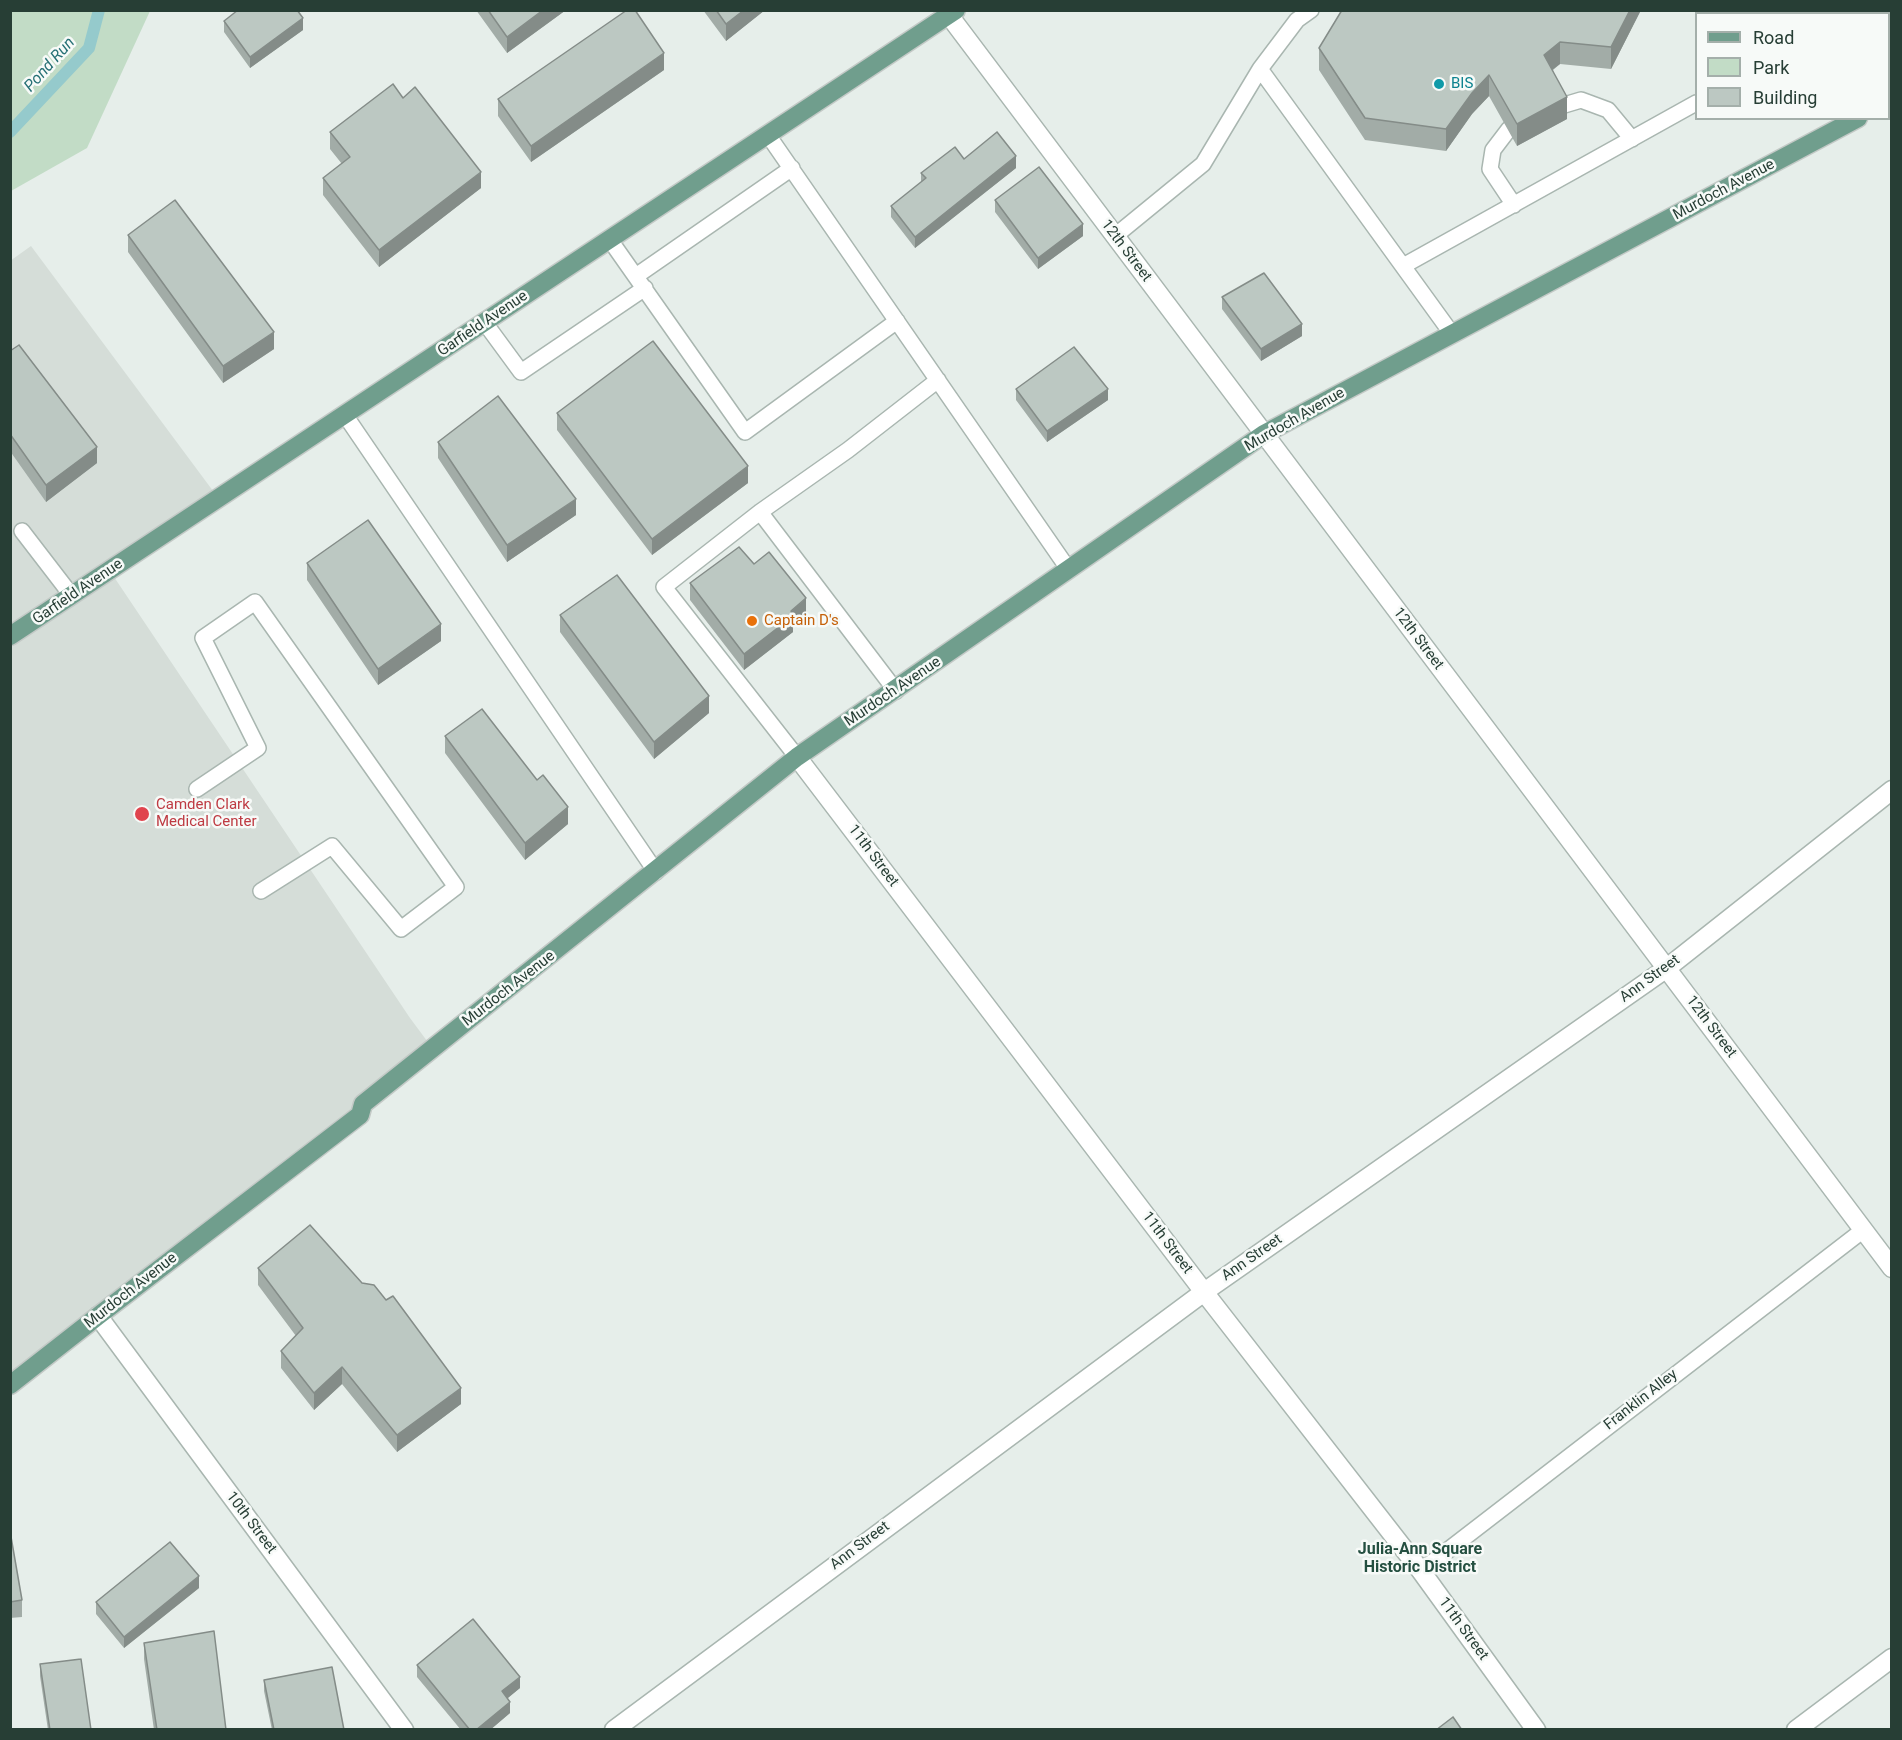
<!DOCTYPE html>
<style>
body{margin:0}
#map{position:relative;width:1902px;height:1740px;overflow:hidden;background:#e6eeea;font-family:Roboto,sans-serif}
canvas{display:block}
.frame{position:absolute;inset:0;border:12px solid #273e35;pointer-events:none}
.legend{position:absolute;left:1695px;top:12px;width:195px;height:108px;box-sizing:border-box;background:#f7faf8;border:2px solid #a4afaa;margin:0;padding:8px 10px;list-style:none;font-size:18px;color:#273e35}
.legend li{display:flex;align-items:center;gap:12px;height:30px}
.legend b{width:30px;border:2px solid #a4afaa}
</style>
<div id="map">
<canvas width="1902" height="1740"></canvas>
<div class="frame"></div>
<ul class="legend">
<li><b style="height:8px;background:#709e8d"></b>Road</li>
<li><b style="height:16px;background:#c2dcc6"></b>Park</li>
<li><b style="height:16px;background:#bcc8c2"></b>Building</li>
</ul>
</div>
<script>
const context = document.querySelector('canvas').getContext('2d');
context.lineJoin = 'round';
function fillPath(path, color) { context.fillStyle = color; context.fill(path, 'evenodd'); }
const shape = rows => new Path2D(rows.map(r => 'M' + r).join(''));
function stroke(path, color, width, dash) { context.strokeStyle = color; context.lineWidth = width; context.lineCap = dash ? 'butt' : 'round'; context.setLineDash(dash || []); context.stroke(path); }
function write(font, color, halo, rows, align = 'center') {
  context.font = font + ' Roboto,sans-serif'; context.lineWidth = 5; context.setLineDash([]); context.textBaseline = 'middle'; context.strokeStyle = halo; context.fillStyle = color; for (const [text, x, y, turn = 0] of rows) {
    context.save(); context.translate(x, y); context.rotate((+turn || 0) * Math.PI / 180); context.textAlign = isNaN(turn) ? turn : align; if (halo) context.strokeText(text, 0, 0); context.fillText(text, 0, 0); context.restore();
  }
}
const built = shape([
 [31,246,219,499,110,571,410,1018,433,1049,11,1385,10,261]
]);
const green = shape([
 [11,10,150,11,87,148,11,191]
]);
const stream = shape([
 [10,132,89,48,99,10]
]);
const service = shape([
 [1748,10,1751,14],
 [1260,69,1297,20,1311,10],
 [1561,106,1581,100,1608,110,1632,139],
 [1509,129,1493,150,1490,169,1514,205],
 [768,135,1069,570],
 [1115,236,1203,164,1260,69,1452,334],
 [610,240,745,432,897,321],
 [1403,266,1696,103],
 [636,276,792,168],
 [485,323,521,372,645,288],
 [345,415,656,872],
 [760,512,896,691],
 [22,531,72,596],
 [797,757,664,587,760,512,848,450,938,380],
 [197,789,258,748,203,638,255,602,456,887,401,929,332,846,261,891],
 [1421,1571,1862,1231]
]);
const minor = shape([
 [945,10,1892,1268],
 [797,757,1204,1292,1421,1571,1536,1730],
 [98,1316,404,1730],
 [614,1730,1204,1292,1667,968,1892,790],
 [1796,1730,1892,1658]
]);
const primary = shape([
 [1888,102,1892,101],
 [10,636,956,10],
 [10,1385,98,1316,360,1115,363,1104,797,757,1264,434,1858,118]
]);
const wall = shape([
 [476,10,566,10,507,53],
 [703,10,765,10,726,41],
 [1342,10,1641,10,1611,69,1560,64,1553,70,1567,119,1517,146,1489,96,1472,114,1446,151,1365,140,1319,70,1319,48],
 [224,21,303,30,250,68,224,32],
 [664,70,531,162,498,116,498,99],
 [403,98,481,188,379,267,323,195,323,178,342,164,330,149,330,132],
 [964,159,1016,168,915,248,891,217,891,206,921,182,921,173],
 [995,200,1083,236,1038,269,995,212],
 [128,235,274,349,223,383,128,252],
 [1222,297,1302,336,1261,361,1222,309],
 [10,351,97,463,46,502,10,451],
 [1016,389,1108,400,1047,442,1016,400],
 [557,413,748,483,652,555,557,430],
 [438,442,576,515,507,562,438,458],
 [307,563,441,641,378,685,307,580],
 [754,564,806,615,793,626,793,632,744,670,690,600,690,583],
 [560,615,709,713,654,759,560,632],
 [445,736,568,824,525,860,445,753],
 [258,1268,461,1404,397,1452,342,1384,314,1410,281,1368,281,1351,296,1336,258,1285],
 [10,1531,22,1600,22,1617,10,1618],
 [199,1588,124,1648,96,1614,96,1602],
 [144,1643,226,1730,154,1730,144,1659],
 [40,1664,91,1730,48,1730,40,1676],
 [417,1665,520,1688,507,1698,510,1713,490,1730,461,1730,417,1677],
 [264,1680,344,1730,272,1730,264,1691]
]);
const shadedWall = shape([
 [543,10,566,10,507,53,507,37],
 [744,10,765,10,726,41,726,24],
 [1630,10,1641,10,1611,69,1611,47],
 [303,18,303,30,250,68,250,57],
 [1560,42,1560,64,1544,76,1544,55],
 [664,53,664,70,531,162,531,146],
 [1489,75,1489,96,1472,114,1446,151,1446,129,1472,93],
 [1567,97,1567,119,1517,146,1517,124],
 [1016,156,1016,168,915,248,915,237],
 [481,172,481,188,379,267,379,250],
 [1083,224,1083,236,1038,269,1038,258],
 [1302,324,1302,336,1261,361,1261,349],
 [274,332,274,349,223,383,223,366],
 [1108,389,1108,400,1047,442,1047,431],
 [97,447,97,463,46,502,46,485],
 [748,466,748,483,652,555,652,539],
 [576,499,576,515,507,562,507,545],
 [806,598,806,615,793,626,793,632,744,670,744,654],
 [441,624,441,641,378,685,378,669],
 [709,696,709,713,654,759,654,742],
 [568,807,568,824,525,860,525,843],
 [342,1367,342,1384,314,1410,314,1393],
 [461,1388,461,1404,397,1452,397,1435],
 [199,1576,199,1588,124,1648,124,1637],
 [520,1677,520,1688,502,1703,502,1691],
 [510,1702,510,1713,490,1730,476,1730]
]);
const building = shape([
 [238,10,297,10,303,18,250,57,224,21,238,10],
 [488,10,543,10,507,37,488,10],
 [627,10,635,10,664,53,531,146,498,99,627,10],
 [716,10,744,10,726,24,716,10],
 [1342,10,1630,10,1611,47,1560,42,1544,55,1567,97,1517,124,1489,75,1472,93,1446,129,1365,118,1319,48,1342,10],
 [393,84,403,98,415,87,481,172,379,250,323,178,350,157,330,132,393,84],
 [997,132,1016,156,915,237,891,206,926,178,921,173,955,147,964,159,997,132],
 [1039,167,1083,224,1038,258,995,200,1039,167],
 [175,200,274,332,223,366,128,235,175,200],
 [1264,273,1302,324,1261,349,1222,297,1264,273],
 [653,341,748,466,652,539,557,413,653,341],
 [19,345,97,447,46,485,10,434,10,351,19,345],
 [1074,347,1108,389,1047,431,1016,389,1074,347],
 [498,396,576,499,507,545,438,442,498,396],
 [368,520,441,624,378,669,307,563,368,520],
 [739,547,754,564,769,552,806,598,791,611,793,616,744,654,690,583,739,547],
 [617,575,709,696,654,742,560,615,617,575],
 [482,709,537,780,543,775,568,807,525,843,445,736,482,709],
 [310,1225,362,1283,374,1285,386,1300,393,1296,461,1388,397,1435,342,1367,314,1393,281,1351,303,1328,258,1268,310,1225],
 [10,1531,22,1600,10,1602,10,1531],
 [170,1542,199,1576,124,1637,96,1602,170,1542],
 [473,1619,520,1677,502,1691,510,1702,476,1730,470,1730,417,1665,473,1619],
 [214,1631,226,1730,157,1730,144,1643,214,1631],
 [81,1659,91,1730,50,1730,40,1664,81,1659],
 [332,1667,344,1730,274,1730,264,1680,332,1667],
 [1453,1717,1462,1730,1436,1730,1453,1717]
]);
const markers = [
 [1439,84,6,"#0f9aa8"],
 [752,621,6,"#e8710a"],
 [142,814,8,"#e0444e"]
];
const cultureNames = [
 ["BIS",1451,84]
];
const streetNames = [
 ["Murdoch Avenue",1724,190,-28],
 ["12th Street",1126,251,53],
 ["Garfield Avenue",483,324,-34],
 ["Murdoch Avenue",1295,420,-30],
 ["Garfield Avenue",78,592,-34],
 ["12th Street",1418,639,53],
 ["Murdoch Avenue",893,692,-34],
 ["11th Street",873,856,53],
 ["Ann Street",1650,979,-36],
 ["Murdoch Avenue",509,989,-38],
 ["12th Street",1711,1027,53],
 ["11th Street",1167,1243,53],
 ["Ann Street",1252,1258,-35],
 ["Murdoch Avenue",131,1291,-38],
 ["Franklin Alley",1641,1400,-38],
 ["10th Street",251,1523,53],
 ["Ann Street",860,1546,-37],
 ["11th Street",1463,1629,54]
];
const foodNames = [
 ["Captain D's",764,621]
];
const healthNames = [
 ["Camden Clark",156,805],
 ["Medical Center",156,822]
];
const waterNames = [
 ["Pond Run",50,65,-48]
];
const neighbourhoodNames = [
 ["Julia-Ann Square",1420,1550],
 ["Historic District",1420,1568]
];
fillPath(built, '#d5ddd8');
fillPath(green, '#c2dcc6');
stroke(stream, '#95cacc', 12);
stroke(service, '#a9b6b0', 18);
stroke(minor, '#a9b6b0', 21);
stroke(primary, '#c3c9c6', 21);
stroke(service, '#fff', 15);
stroke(minor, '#fff', 18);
stroke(primary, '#709e8d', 18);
fillPath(wall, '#a2aca7');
fillPath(shadedWall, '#848c88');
fillPath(building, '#bcc8c2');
stroke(building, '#848c88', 1.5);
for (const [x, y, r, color] of markers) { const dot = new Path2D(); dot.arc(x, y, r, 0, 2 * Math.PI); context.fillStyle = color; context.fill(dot); stroke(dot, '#f7faf8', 2); }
write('15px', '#0d838f', '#f7faf8', cultureNames, 'left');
write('15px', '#273e35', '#f7faf8', streetNames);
write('15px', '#c56008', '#f7faf8', foodNames, 'left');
write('15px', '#be3a42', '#f7faf8', healthNames, 'left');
write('italic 16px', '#267075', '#f7faf8', waterNames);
write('bold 16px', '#244f40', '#f7faf8', neighbourhoodNames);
</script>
